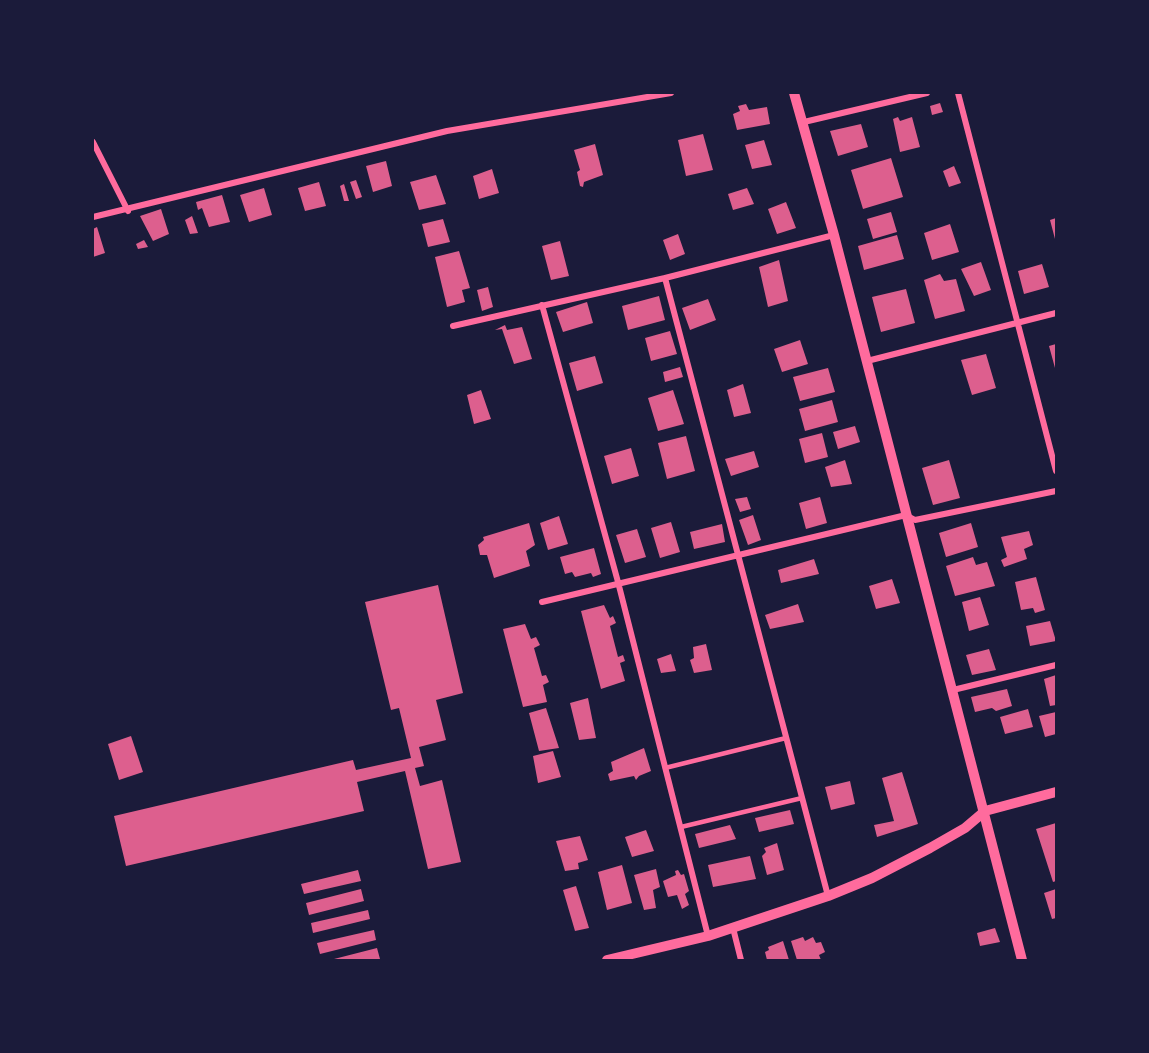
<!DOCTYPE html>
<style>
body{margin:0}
#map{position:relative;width:1149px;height:1053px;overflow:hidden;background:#1b1b3a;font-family:Rubik,sans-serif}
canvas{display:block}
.frame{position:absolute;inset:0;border:94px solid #1b1b3a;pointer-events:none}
</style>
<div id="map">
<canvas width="1149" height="1053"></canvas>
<div class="frame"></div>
</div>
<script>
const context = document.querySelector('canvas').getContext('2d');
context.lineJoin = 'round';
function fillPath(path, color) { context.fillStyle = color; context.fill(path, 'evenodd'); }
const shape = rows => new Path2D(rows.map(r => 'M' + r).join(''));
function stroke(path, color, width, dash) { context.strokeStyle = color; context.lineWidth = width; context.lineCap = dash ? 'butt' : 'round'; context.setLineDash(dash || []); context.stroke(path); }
const building = shape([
 [940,103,943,112,932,115,930,106],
 [746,104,749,110,767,107,770,124,737,130,733,114,740,111,738,106],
 [898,117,900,121,912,117,920,147,900,152,893,119],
 [861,124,868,147,838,156,830,131],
 [703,134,713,170,686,176,678,140],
 [764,140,772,165,752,169,745,145],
 [595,144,603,175,584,182,583,187,580,186,577,172,580,170,574,150],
 [891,158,903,197,863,209,851,170],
 [386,161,392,186,373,192,366,166],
 [954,166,961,183,949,187,943,171],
 [492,169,499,193,479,199,473,176],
 [436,175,446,204,419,210,410,182],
 [356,180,362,197,356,199,350,182],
 [319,182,326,206,305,211,298,188],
 [344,184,349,201,344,201,340,186],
 [264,188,272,215,249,222,240,195],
 [747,188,754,204,733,210,728,194],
 [222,195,230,222,209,227,202,208,198,210,196,202],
 [786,202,796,228,777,234,768,209],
 [161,209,169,234,153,241,140,216],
 [891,212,897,232,873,239,867,219],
 [192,216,198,233,190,234,185,220],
 [1056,218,1056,239,1055,239,1050,220],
 [443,219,450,242,428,247,422,224],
 [950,224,959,252,932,260,924,233],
 [97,227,105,253,93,257,93,229],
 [678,234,685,254,670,260,663,240],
 [897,235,904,259,864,270,858,246],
 [144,240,148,247,138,249,136,244],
 [560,241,569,276,551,280,542,246],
 [459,251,470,288,462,290,465,302,447,307,435,257],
 [779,260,788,301,768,307,759,267],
 [981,262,991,290,974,296,961,269],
 [1042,264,1049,287,1024,294,1018,271],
 [940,274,944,281,956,279,965,311,935,319,924,280],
 [488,287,493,307,482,311,477,290],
 [906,289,915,323,881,332,872,297],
 [659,296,665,320,628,330,622,306],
 [708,299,716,320,690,330,682,308],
 [587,302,593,323,563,332,556,312],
 [505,325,507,330,522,327,532,359,514,364,502,329,495,330],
 [670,331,677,354,651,361,645,338],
 [800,340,808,364,782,372,774,349],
 [1056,344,1056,368,1055,368,1049,346],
 [986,354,996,388,972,395,961,360],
 [595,356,603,383,577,391,569,363],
 [680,367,683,377,665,382,663,372],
 [828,368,835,392,800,401,793,377],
 [743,384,751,413,734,417,727,390],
 [481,390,491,419,474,424,467,395],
 [673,390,684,424,658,431,648,398],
 [832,400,838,422,805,431,799,409],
 [855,426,860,442,838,449,833,432],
 [822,433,828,457,805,463,799,439],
 [686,436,695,471,667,479,658,443],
 [631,448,639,476,612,484,604,456],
 [754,451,759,467,731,476,725,459],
 [845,460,852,484,831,487,825,467],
 [949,460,960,498,933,505,922,468],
 [747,497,751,509,740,512,735,499],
 [820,497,827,523,806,529,799,503],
 [753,515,761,540,748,545,739,520],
 [559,516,568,544,548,550,540,523],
 [671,522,680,552,660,558,651,528],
 [529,523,535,545,526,551,530,566,494,578,487,555,480,555,478,545,484,540,483,537],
 [971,523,978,547,946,557,939,533],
 [722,524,725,542,694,549,690,532],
 [637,529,646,557,625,563,616,535],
 [1029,531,1033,545,1024,549,1027,559,1004,567,1001,560,1007,557,1001,537],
 [594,548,601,574,593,577,591,573,575,577,572,572,565,574,560,557],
 [973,557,976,565,987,562,995,586,955,596,946,566],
 [814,559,819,574,781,583,778,570],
 [1036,577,1045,610,1035,613,1033,608,1021,610,1015,582],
 [892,579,900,603,876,609,869,586],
 [438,585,463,693,436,700,446,740,419,747,424,766,415,768,420,786,442,780,461,862,428,869,405,771,357,782,364,811,126,866,114,816,353,760,356,770,411,758,399,708,391,710,365,602],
 [980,597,989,625,969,631,962,602],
 [798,604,804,622,770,629,765,615],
 [604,605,610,618,613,616,616,623,610,626,618,657,623,655,625,661,620,663,625,681,601,689,581,611],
 [1050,621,1056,641,1030,646,1026,626],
 [525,624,531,639,536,637,540,645,534,648,542,676,546,675,549,682,543,685,547,702,523,707,503,629],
 [706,644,712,670,694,673,690,660,694,658,693,647],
 [989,649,996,670,972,675,966,655],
 [671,654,676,671,661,673,657,659],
 [1056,675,1056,705,1050,706,1044,679],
 [1007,689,1012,706,996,711,992,708,975,712,971,697],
 [588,698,596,738,579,740,570,703],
 [546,708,559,748,539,751,529,713],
 [1028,709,1033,727,1005,734,1000,717],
 [1056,712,1056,734,1045,737,1039,716],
 [131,736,143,772,119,780,108,744],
 [644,748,651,771,639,776,636,780,634,776,610,781,608,774,613,771,611,762],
 [553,751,561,777,538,783,533,756],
 [902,772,918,824,877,837,874,825,894,821,882,778],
 [850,781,855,804,831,810,825,787],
 [790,810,794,824,759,832,755,818],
 [1056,823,1056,881,1053,882,1036,829],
 [730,825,736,839,699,848,695,834],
 [646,830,654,851,632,857,625,837],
 [580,836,588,860,578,863,579,869,565,871,556,841],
 [777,843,784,870,767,875,762,856,766,852,764,848],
 [750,856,756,879,713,887,708,865],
 [622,865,632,903,607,910,598,872],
 [656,869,660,887,653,890,656,908,644,910,634,875],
 [358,870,361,881,304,894,301,884],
 [678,870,681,875,684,874,689,891,685,894,689,905,682,909,677,895,668,897,663,881,676,875,675,871],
 [576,886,589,928,575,931,563,890],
 [361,889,364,901,309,915,306,903],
 [1056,889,1056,918,1052,919,1044,893],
 [368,910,370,919,313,933,311,923],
 [995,928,1000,942,980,946,977,933],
 [374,930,376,940,320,954,317,943],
 [803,937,805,941,813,937,816,943,821,942,825,952,819,955,821,960,797,960,791,941],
 [783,941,789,960,767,960,765,952,769,950,768,947],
 [377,948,380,959,334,960,334,959]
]);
const service = shape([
 [665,768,786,738],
 [681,827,802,798]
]);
const minor = shape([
 [958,93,1056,471],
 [804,122,927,93],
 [93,142,128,211],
 [93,217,447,131,671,93],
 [665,278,828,896],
 [542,305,618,582,708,936],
 [453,326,665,278,834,235],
 [867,361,1056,313],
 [542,602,906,515,915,520,1056,491],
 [953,690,1056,665],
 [733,928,741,960]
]);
const tertiary = shape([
 [794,93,834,235,1022,960],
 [607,960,708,936,828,896,872,878,930,848,965,828,985,811,1056,792]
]);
fillPath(building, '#dd5f8e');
stroke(service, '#ff6b9d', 4.5);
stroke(minor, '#ff6b9d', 6);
stroke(tertiary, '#ff6b9d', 10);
</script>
